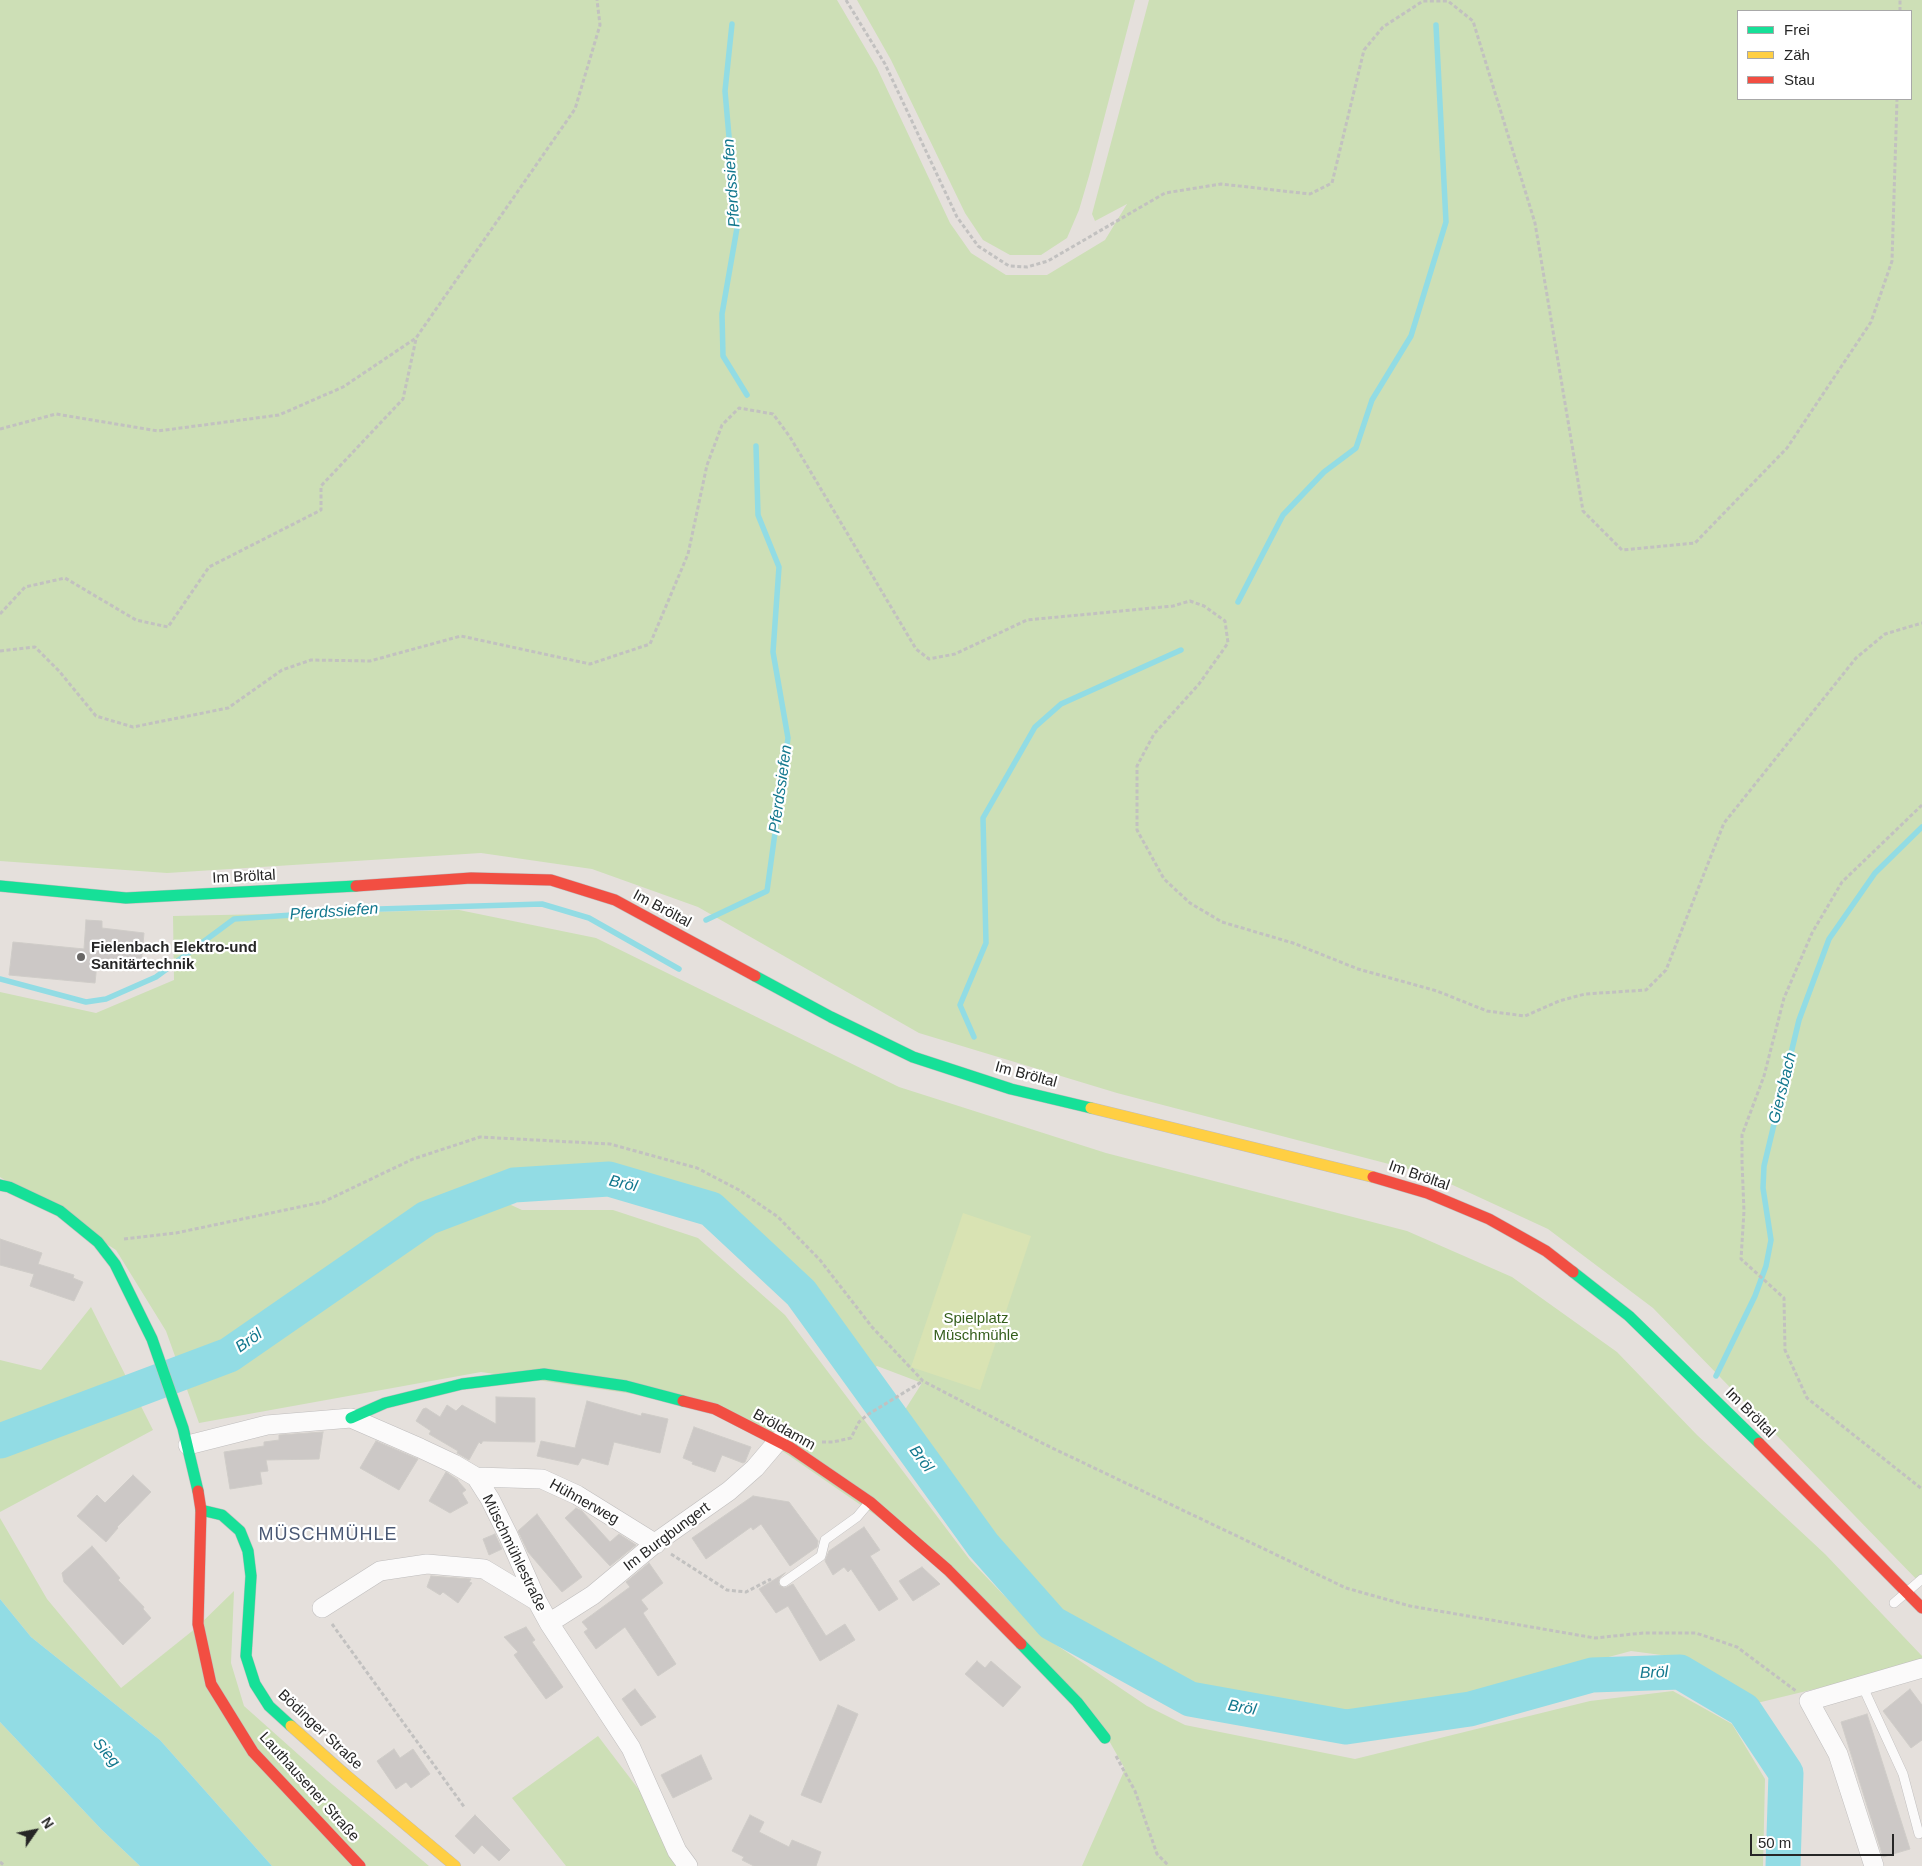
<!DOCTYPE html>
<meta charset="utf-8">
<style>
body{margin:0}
#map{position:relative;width:1922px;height:1866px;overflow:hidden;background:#e5e0dc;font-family:Helvetica,sans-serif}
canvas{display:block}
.legend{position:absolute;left:1737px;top:10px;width:175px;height:90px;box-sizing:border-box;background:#fff;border:1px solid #a8a8a8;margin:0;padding:6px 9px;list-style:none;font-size:15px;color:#262626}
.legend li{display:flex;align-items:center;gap:10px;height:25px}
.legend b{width:25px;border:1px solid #a8a8a8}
.north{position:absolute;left:10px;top:1806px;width:50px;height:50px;-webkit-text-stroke:4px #fff;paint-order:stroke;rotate:57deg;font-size:14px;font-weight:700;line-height:20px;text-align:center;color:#262626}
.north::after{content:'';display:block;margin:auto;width:18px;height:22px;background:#262626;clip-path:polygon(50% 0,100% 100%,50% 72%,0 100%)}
.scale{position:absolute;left:1750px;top:1834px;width:144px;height:22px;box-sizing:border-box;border:2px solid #262626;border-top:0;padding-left:6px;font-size:15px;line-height:18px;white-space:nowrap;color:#262626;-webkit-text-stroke:4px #fff;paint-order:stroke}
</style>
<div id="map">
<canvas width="1922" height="1866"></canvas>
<ul class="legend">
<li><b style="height:6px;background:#16e098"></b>Frei</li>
<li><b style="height:6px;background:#ffcf43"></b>Zäh</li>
<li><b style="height:6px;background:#f24e42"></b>Stau</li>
</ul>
<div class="north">N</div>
<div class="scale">50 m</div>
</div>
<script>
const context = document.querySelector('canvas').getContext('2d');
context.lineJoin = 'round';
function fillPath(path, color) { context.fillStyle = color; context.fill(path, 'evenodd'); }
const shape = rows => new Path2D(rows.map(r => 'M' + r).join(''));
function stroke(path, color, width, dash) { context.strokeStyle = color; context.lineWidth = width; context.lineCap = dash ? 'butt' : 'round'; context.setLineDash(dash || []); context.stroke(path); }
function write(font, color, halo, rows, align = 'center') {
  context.font = font + ' Helvetica,sans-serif'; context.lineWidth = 4.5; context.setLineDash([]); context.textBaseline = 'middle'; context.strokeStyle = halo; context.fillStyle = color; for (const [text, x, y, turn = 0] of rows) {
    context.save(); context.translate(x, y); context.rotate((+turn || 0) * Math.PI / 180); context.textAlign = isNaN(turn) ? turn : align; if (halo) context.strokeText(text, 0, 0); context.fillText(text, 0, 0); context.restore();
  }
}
const green = shape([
 [0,0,837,0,877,68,950,223,971,253,1006,275,1047,275,1105,240,1127,204,1095,221,1092,214,1149,0,1922,0,1922,1585,1653,1308,1548,1229,1431,1175,1117,1093,919,1033,698,907,592,869,481,853,167,873,0,861],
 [1738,11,1911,11,1911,99,1738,99],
 [857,0,1135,0,1089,176,1079,210,1067,238,1041,255,1010,255,983,240,965,213,891,60],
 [459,910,596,938,899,1087,1106,1153,1407,1231,1512,1277,1617,1352,1697,1435,1825,1554,1922,1656,1922,1663,1757,1703,1690,1662,1669,1656,1631,1651,1508,1684,1461,1699,1344,1718,1197,1694,1058,1619,990,1536,901,1416,922,1383,877,1366,868,1373,810,1291,713,1205,610,1169,512,1176,469,1186,522,1210,613,1210,698,1238,785,1315,970,1560,1043,1636,1147,1706,1185,1725,1355,1759,1590,1701,1673,1691,1732,1724,1765,1779,1763,1866,1082,1866,1125,1769,1103,1730,958,1572,717,1406,481,1372,199,1423,166,1331,116,1250,0,1177,0,992,96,1013,174,980,173,916],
 [91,1307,153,1430,0,1512,0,1360,41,1370],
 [0,1518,47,1599,121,1688,196,1628,234,1591,231,1663,244,1706,327,1780,429,1866,272,1866,160,1740,31,1637,0,1599],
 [0,1722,101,1829,140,1866,0,1866],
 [598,1736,697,1866,566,1866,512,1798]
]);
const pitch = shape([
 [963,1213,1031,1236,980,1390,911,1367]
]);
const water = shape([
 [0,1599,31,1637,160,1740,272,1866,140,1866,101,1829,0,1722]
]);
const stream = shape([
 [732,24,725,91,737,228,722,314,723,356,747,395],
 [1238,602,1283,515,1324,472,1356,448,1372,400,1411,336,1446,222,1436,25],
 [706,920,767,891,788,738,773,652,779,567,758,515,756,446],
 [0,979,86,1002,106,999,156,977,234,919,379,909,542,904,589,918,679,969],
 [974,1037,960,1005,986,943,983,818,1035,727,1061,704,1181,650],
 [1716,1376,1755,1296,1766,1266,1771,1240,1763,1188,1764,1166,1799,1020,1829,939,1875,873,1922,827]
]);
const river = shape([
 [0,1441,229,1355,427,1218,514,1185,609,1179,711,1209,801,1293,983,1545,1052,1623,1190,1699,1346,1727,1470,1709,1592,1675,1680,1672,1744,1710,1786,1773,1783,1866]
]);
const building = shape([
 [86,920,102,921,102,928,144,933,141,967,97,963,95,983,9,975,13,942,84,949,86,920],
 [0,1239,42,1253,38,1264,74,1275,73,1278,83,1282,74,1301,30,1286,34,1274,0,1265,0,1239],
 [496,1397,535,1398,535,1442,483,1441,481,1444,479,1442,469,1460,457,1453,458,1451,429,1434,431,1431,416,1421,423,1409,426,1408,440,1417,447,1405,456,1411,462,1405,496,1424,496,1397],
 [587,1401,641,1416,642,1413,668,1419,660,1453,614,1442,608,1465,582,1458,578,1465,537,1456,541,1441,575,1448,587,1401],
 [694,1427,751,1447,745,1462,743,1463,722,1455,715,1472,692,1464,693,1462,683,1458,694,1427],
 [323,1432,319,1459,266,1460,268,1471,260,1472,262,1484,230,1489,224,1452,264,1446,264,1442,279,1440,279,1435,323,1432],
 [376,1441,418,1459,399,1490,360,1468,376,1441],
 [446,1472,458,1480,458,1481,466,1490,462,1493,468,1503,450,1513,429,1501,446,1472],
 [133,1475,151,1492,117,1527,118,1528,106,1542,77,1516,97,1495,105,1503,133,1475],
 [753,1496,789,1502,818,1541,817,1547,790,1566,761,1524,753,1530,751,1527,706,1559,692,1538,753,1496],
 [576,1508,582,1511,610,1542,619,1534,636,1545,610,1566,565,1518,576,1508],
 [537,1514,582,1577,562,1592,528,1552,518,1531,537,1514],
 [864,1527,880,1550,870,1556,898,1599,879,1611,851,1569,848,1572,844,1567,833,1575,825,1561,829,1551,864,1527],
 [495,1534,502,1549,489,1555,483,1539,495,1534],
 [92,1546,120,1578,118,1580,144,1607,143,1609,151,1618,123,1645,64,1582,62,1573,92,1546],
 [649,1563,663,1583,641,1600,648,1609,643,1613,676,1664,658,1676,625,1627,596,1649,584,1632,588,1629,582,1622,630,1587,626,1582,649,1563],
 [922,1567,940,1584,913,1601,899,1581,922,1567],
 [785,1573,779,1579,779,1585,785,1588,793,1584,826,1636,845,1624,855,1640,820,1661,788,1606,776,1613,759,1589,785,1573],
 [431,1576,471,1579,469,1582,472,1583,458,1603,443,1592,440,1595,427,1587,431,1576],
 [526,1627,535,1640,532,1642,563,1687,546,1699,514,1655,518,1652,504,1637,526,1627],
 [977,1661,985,1668,991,1661,1021,1687,1003,1707,965,1674,977,1661],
 [635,1689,656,1717,641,1726,622,1699,635,1689],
 [1910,1689,1922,1705,1922,1740,1911,1748,1883,1711,1910,1689],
 [838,1705,858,1714,821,1803,801,1795,838,1705],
 [1867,1714,1910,1849,1883,1857,1841,1722,1867,1714],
 [394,1749,400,1758,413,1749,430,1774,411,1788,406,1782,396,1789,377,1761,394,1749],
 [701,1755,712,1779,673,1798,661,1775,701,1755],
 [475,1815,510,1850,499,1861,482,1845,474,1854,455,1836,475,1815],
 [750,1815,764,1822,759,1832,789,1847,792,1840,821,1852,816,1866,754,1866,742,1860,744,1857,732,1851,750,1815]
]);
const path = shape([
 [846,0,885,64,957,217,978,246,1009,266,1027,267,1048,261,1165,193,1221,184,1310,194,1332,183,1364,50,1383,27,1423,1,1448,1,1473,21,1535,223,1583,511,1622,550,1695,543,1787,448,1871,322,1892,261,1897,99],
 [1900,11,1900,0],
 [0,429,56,414,158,431,279,415,343,387,416,338,575,109,600,25,597,0],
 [0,614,25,587,65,578,136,620,168,627,209,567,321,510,321,486,403,399,416,339],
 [0,651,35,647,59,671,96,716,133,727,228,708,282,670,311,660,370,661,461,636,590,664,650,644,688,554,707,465,722,425,739,408,773,414,790,437,916,649,929,659,955,654,1027,620,1173,606,1190,601,1204,606,1225,621,1228,643,1199,684,1154,734,1137,766,1137,830,1164,879,1190,903,1222,922,1293,943,1358,969,1437,991,1487,1011,1525,1016,1559,1001,1585,994,1646,990,1666,970,1724,823,1856,658,1885,634,1922,623],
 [1922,805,1842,882,1812,933,1784,998,1764,1076,1742,1135,1742,1162,1744,1211,1741,1259,1784,1298,1785,1350,1807,1398,1922,1489],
 [124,1239,176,1233,323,1202,413,1159,480,1137,610,1144,697,1168,739,1190,778,1217,820,1260,872,1327,923,1381,1046,1445,1346,1588,1410,1606,1595,1638,1643,1633,1696,1633,1737,1647,1796,1691],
 [822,1442,833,1442,851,1438,859,1422,867,1415,923,1381],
 [671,1554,727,1590,746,1592,771,1579],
 [332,1624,465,1808],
 [1116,1756,1135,1791,1157,1854,1169,1866],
 [0,1862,5,1866]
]);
const lane = shape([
 [784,1582,821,1556,825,1540,857,1517,868,1504],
 [1894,1603,1922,1579],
 [1862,1685,1903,1774,1919,1834]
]);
const street = shape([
 [188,1445,267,1425,351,1418,420,1448,454,1464,476,1477,490,1499,508,1535,537,1601,549,1623,631,1748,677,1851,688,1866],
 [476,1477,542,1479,577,1495,656,1544],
 [322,1608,380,1571,427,1564,484,1569,537,1601],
 [549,1623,593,1595,658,1541,729,1491,755,1468,778,1441],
 [1874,1866,1838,1754,1809,1701,1922,1668]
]);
const fast = shape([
 [0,886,126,898,356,886],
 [755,976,831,1017,913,1057,1011,1089,1091,1108],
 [0,1185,9,1187,60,1211,98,1242,115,1264,152,1339,183,1428,198,1491],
 [1573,1272,1629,1316,1759,1443],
 [351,1418,385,1403,462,1384,544,1374,626,1386,683,1401],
 [201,1510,222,1515,240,1531,248,1551,251,1576,246,1656,255,1684,269,1706,291,1726],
 [1021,1644,1077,1702,1105,1738]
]);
const slow = shape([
 [1091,1108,1373,1177],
 [291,1726,346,1775,455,1866]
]);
const jam = shape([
 [356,886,471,878,551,880,615,900,755,976],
 [1373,1177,1427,1193,1489,1219,1546,1251,1573,1272],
 [683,1401,715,1409,791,1448,870,1502,948,1570,1021,1644],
 [1759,1443,1922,1608],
 [198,1491,201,1510,198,1624,211,1684,253,1752,360,1866]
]);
const markers = [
 [81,957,5,"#696766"]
];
const streetNames = [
 ["Im Bröltal",244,877,-3],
 ["Im Bröltal",662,909,28],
 ["Im Bröltal",1026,1075,15],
 ["Im Bröltal",1419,1176,19],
 ["Im Bröltal",1750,1413,45],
 ["Bröldamm",784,1430,29],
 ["Hühnerweg",584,1502,29],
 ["Im Burgbungert",667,1537,-37],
 ["Müschmühlestraße",514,1553,64],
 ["Bödinger Straße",320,1730,43],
 ["Lauthausener Straße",309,1787,48]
];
const poiNames = [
 ["Fielenbach Elektro-und",91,948],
 ["Sanitärtechnik",91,965]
];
const parkNames = [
 ["Spielplatz",976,1319],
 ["Müschmühle",976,1336]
];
const waterNames = [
 ["Pferdssiefen",732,183,-94],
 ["Pferdssiefen",781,789,-82],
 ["Pferdssiefen",334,912,-4],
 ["Giersbach",1783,1088,-76],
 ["Bröl",623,1184,13],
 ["Bröl",249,1341,-35],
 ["Bröl",921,1459,54],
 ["Bröl",1654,1673,-2],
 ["Bröl",1242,1708,10],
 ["Sieg",106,1753,49]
];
const quarterNames = [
 ["MÜSCHMÜHLE",328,1535]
];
fillPath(green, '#cddfb6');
fillPath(pitch, '#d9e3b3');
fillPath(water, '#92dce4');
stroke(stream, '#92dce4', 5.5);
stroke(river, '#92dce4', 35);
fillPath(building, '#ccc8c6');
stroke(building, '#cfccc8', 1);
stroke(lane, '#bfbdbd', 10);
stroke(street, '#bfbdbd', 20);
stroke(fast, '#bfbdbd', 12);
stroke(slow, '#bfbdbd', 12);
stroke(jam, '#bfbdbd', 12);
stroke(path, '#c2c1c0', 3, [4, 2.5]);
stroke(lane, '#fbfafa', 9);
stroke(street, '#fbfafa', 19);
stroke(fast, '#16e098', 11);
stroke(slow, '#ffcf43', 11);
stroke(jam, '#f24e42', 11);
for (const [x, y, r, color] of markers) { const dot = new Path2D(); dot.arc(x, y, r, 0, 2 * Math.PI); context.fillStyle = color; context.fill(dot); stroke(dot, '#fff', 2); }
write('15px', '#262626', '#fff', streetNames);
write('bold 15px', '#262626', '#fff', poiNames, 'left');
write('15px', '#345e1c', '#fff', parkNames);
write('italic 16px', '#13788e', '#fff', waterNames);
context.letterSpacing = '1px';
write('18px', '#4a5874', '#fff', quarterNames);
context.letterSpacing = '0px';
</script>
